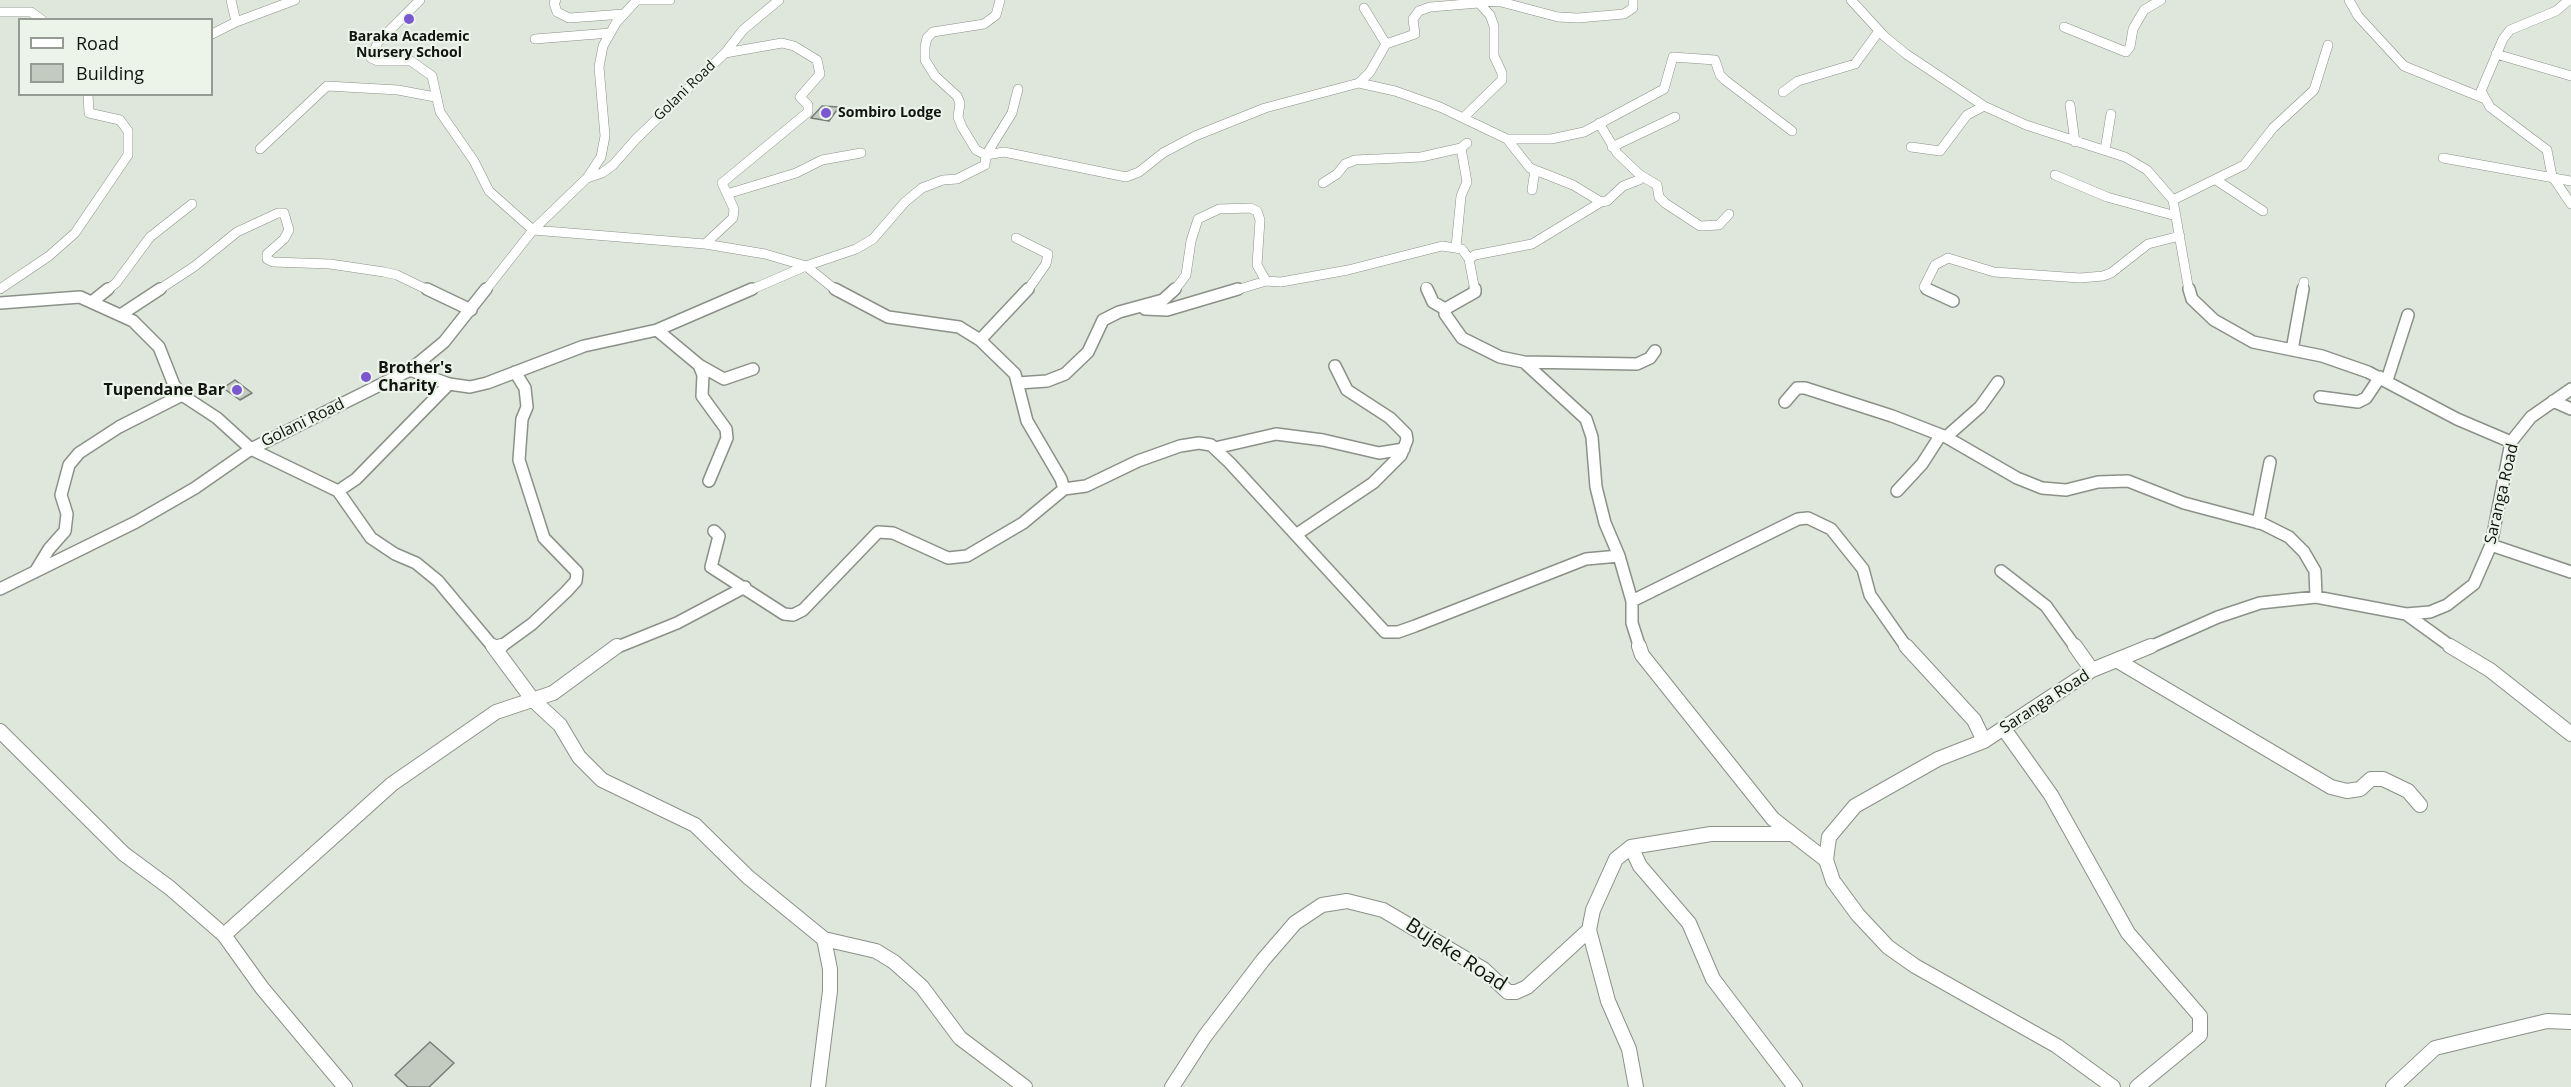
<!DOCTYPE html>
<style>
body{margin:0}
#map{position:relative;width:2571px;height:1087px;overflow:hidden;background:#dfe6dc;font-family:"Open Sans",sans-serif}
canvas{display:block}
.legend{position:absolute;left:18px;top:18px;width:195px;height:78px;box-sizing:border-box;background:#ecf3e9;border:2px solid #959a92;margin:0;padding:8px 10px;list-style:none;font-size:18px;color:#121410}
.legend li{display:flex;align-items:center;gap:12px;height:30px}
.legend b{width:30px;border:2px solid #959a92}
</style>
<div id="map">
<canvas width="2571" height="1087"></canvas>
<ul class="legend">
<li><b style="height:8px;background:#fff"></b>Road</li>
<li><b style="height:16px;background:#c3cac0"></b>Building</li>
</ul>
</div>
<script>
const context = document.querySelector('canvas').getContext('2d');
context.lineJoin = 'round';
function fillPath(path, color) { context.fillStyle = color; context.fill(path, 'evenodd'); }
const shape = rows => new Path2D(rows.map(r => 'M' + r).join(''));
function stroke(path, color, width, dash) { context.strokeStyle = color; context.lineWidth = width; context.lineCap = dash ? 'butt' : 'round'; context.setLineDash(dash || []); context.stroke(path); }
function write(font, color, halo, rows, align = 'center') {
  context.font = font + ' "Open Sans",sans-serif'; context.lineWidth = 4.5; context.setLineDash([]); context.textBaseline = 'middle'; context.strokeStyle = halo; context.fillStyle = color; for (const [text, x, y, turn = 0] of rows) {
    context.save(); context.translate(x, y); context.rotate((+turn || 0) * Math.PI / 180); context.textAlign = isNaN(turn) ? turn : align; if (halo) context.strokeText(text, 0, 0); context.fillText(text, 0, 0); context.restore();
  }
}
const building = shape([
 [822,106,839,107,829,121,811,118,822,106],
 [235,380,252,393,240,400,223,388,235,380],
 [430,1042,454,1063,429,1087,408,1087,395,1075,430,1042]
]);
const minorFar2 = shape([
 [420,0,378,42,371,58,378,61,411,61,432,76,440,112,474,161,489,191,533,230,705,244,765,254,806,266,837,291],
 [556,0,554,3,557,12,569,18,624,14],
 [638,0,670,0],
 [1851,0,1884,36,1906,54,1984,106,2026,125,2125,157,2147,170,2173,200,2189,291],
 [2349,0,2358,16,2404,66,2483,98],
 [2569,0,2556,11,2510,30,2503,39,2481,91,2490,107,2547,150,2552,176,2571,204],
 [1477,1,1501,2,1558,17,1578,18,1624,14,1633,8,1633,0],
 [1364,8,1386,44],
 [0,12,31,12,42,20],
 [236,22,295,0],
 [2064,27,2126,52,2130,47,2133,29,2144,10,2161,0],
 [212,34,236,22,231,0],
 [535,39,610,33],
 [2496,54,2571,76],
 [1359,83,1370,72,1386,44,1415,34,1413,19,1419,11,1430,7,1479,3],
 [1783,92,1798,81,1855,64,1879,31],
 [2070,105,2075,142],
 [1463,118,1502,80,1502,73,1494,56,1494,26,1490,15,1476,0],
 [1599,123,1617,153,1640,175,1639,180,1623,186,1607,201,1601,202],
 [1507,139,1551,139,1584,132,1664,89,1673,57,1715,60,1720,75,1725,80,1792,131],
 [1612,147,1675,117],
 [1911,147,1940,151,1967,115,1984,106],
 [260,149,327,86,398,90,435,97],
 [2105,150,2111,114],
 [986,155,1004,152,1126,177,1139,172,1163,153,1195,136,1265,108,1359,83,1395,91,1440,107,1507,139,1530,168,1573,185,1601,202,1532,244,1475,255,1469,259,1475,291],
 [986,155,1012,113,1018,89],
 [2443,158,2571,181],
 [1640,175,1657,185,1659,197,1665,203,1700,226,1719,225,1729,214],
 [2055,175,2107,197,2176,216],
 [587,178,602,173,613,165,636,139,725,53,743,30,779,0],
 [2216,180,2263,211],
 [1323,183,1337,174,1345,164,1355,160,1421,157,1461,148],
 [1532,190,1535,170],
 [727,194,796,173,822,160,861,153],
 [2173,200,2244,165,2273,128,2314,90,2328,45],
 [1016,238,1048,254,1046,264,1027,291],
 [705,244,733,218,734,209,722,183,808,112,808,105,800,97,820,74,817,60,794,46,782,43,725,53],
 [1456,247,1461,196,1467,182,1461,148,1467,143],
 [1426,287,1428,291],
 [0,289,49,256,75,233,128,155,128,131,120,120,89,113,88,94],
 [106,291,116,283,150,237,192,204],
 [157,291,195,266,237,232,278,213,284,213,289,230,284,239,267,254,267,259,273,262,330,264,384,272,397,275,430,291],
 [485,291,533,230,587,178,601,157,605,136,599,67,603,46,616,23,637,0],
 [748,291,806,266,856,249,873,239,905,202,922,188,943,180,957,179,985,165,986,155,976,150,962,127,958,117,960,103,957,96,935,76,925,60,925,47,927,38,933,32,984,24,996,15,1000,0],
 [1174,291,1186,275,1191,241,1198,219,1219,209,1250,208,1257,211,1260,220,1257,265,1266,281,1281,282,1348,270,1442,246,1462,249,1469,259],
 [1233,291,1266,281],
 [1930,291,1924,287,1935,265,1948,258,1994,272,2080,278,2103,276,2111,273,2148,244,2180,236],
 [2302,291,2304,282]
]);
const minorFar1 = shape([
 [427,289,471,310],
 [835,289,888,317,959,327,980,340,1015,374,1027,421,1061,479,1064,489],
 [1427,289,1433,302,1445,309,1445,314,1462,338,1500,357,1524,362,1586,419,1592,437,1596,487,1605,523,1619,556,1632,601,1632,623,1640,648],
 [1927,289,1953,301],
 [2189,289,2192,299,2214,320,2253,342,2322,356,2368,372,2457,419,2511,442],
 [93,301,108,289],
 [0,303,80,297,133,321,159,347,174,385,182,395,217,418,251,449,338,491,371,538,395,554,416,563,438,581,494,648],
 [1145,309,1167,310,1238,289],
 [1445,309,1475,292,1475,289],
 [122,314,160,289],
 [657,330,699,365,703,375,702,396,726,429,727,438,709,481],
 [980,340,1028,289],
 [2292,350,2303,289],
 [1524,362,1637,364,1650,358,1655,351],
 [699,365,724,379,753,369],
 [410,370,449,384,470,387,487,383,584,346,657,330,752,289],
 [2387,380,2408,315],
 [1018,383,1047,381,1065,374,1088,352,1103,320,1119,312,1163,300,1175,289],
 [2320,397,2358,402,2366,398,2380,377],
 [2553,401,2571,409],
 [1785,402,1797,388,1805,388,1892,416,1946,437,2017,478,2042,488,2066,490,2098,482,2128,481,2184,503,2263,524,2289,537,2304,552,2315,571,2316,597],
 [1946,437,1980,407,1998,382],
 [1215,448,1276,434,1323,440,1379,453,1404,449],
 [338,491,356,479,449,384],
 [1897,491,1922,464,1940,436],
 [2258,523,2270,462],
 [714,531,719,536,711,567,784,614,793,615,803,610,878,532,893,533,948,558,967,556,1023,523,1064,489,1086,486,1138,461,1180,446,1199,443,1211,445,1230,463,1385,632,1398,632,1415,626,1586,559,1619,556],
 [1297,534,1373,483,1401,455,1407,440,1406,434,1390,418,1347,390,1335,366],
 [2491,545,2571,572],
 [2001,571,2046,606,2076,648],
 [35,572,49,549,65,531,67,514,61,495,69,465,79,453,119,427,182,395],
 [0,589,136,522,195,488,251,449,410,370,444,342,486,289],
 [1632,601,1798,519,1808,518,1831,529,1863,569,1870,595,1907,648],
 [2406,614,2453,648],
 [499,648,532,624,566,592,576,581,577,572,544,538,519,460,522,419,527,407,525,388,515,372],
 [615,648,677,623,745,587],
 [2148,648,2218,617,2260,603,2316,597,2406,614,2430,612,2447,605,2474,584,2491,545,2511,442,2531,417,2571,389]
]);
const minor = shape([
 [493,646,533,700,560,725,579,757,602,780,695,825,748,877,824,939,876,951,894,962,922,987,960,1038,1025,1087],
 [1639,646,1642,655,1773,819,1826,860],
 [1906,646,1974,720,1984,741],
 [2075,646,2092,670],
 [2450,646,2490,670,2571,734],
 [496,650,501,646],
 [2118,661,2331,787,2347,791,2360,789,2371,779,2383,779,2408,791,2420,805],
 [2004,729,2051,795,2128,933,2200,1016,2200,1035,2137,1087],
 [0,731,124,854,170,888,224,935,262,988,345,1087],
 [1631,847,1640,866,1689,923,1713,979,1795,1087],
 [1589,930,1608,1001,1629,1049,1636,1087],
 [224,935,392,784,496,712,553,693,617,646],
 [818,1087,830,991,830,969,824,939],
 [1172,1087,1205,1036,1263,960,1295,923,1322,905,1347,901,1383,910,1483,969,1508,992,1516,992,1527,987,1589,930,1593,910,1616,859,1631,847,1711,834,1790,834],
 [2113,1087,2057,1046,1915,966,1888,947,1858,915,1833,881,1826,860,1829,837,1855,806,1938,759,1984,741,2092,670,2151,646],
 [2393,1087,2435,1048,2547,1021,2571,1022]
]);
const markers = [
 [409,19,6,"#7a58d2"],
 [826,113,6,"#7a58d2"],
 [366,377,6,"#7a58d2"],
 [237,390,6,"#7a58d2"]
];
const farPoinames = [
 ["Baraka Academic",409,37],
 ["Nursery School",409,53],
 ["Sombiro Lodge",838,113,"left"]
];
const farStreetnames = [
 ["Golani Road",685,91,-44]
];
const poiNames = [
 ["Brother's",378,368],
 ["Charity",378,386],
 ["Tupendane Bar",225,390,"right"]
];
const streetNames = [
 ["Golani Road",303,423,-26],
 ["Saranga Road",2502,494,-77],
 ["Saranga Road",2045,702,-33]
];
const nearStreetnames = [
 ["Bujeke Road",1456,955,33]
];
fillPath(building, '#c3cac0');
stroke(building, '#787e75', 1.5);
stroke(minorFar2, '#8b9188', 10);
stroke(minorFar1, '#8b9188', 14);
stroke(minor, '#8b9188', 16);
stroke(minorFar2, '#fff', 9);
stroke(minorFar1, '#fff', 11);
stroke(minor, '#fff', 14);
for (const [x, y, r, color] of markers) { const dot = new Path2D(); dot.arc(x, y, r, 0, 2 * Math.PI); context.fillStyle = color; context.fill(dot); stroke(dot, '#ecf3e9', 2); }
write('bold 14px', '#121410', '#ecf3e9', farPoinames);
write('14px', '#121410', '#ecf3e9', farStreetnames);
write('bold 16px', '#121410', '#ecf3e9', poiNames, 'left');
write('16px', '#121410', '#ecf3e9', streetNames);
write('20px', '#121410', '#ecf3e9', nearStreetnames);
</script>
